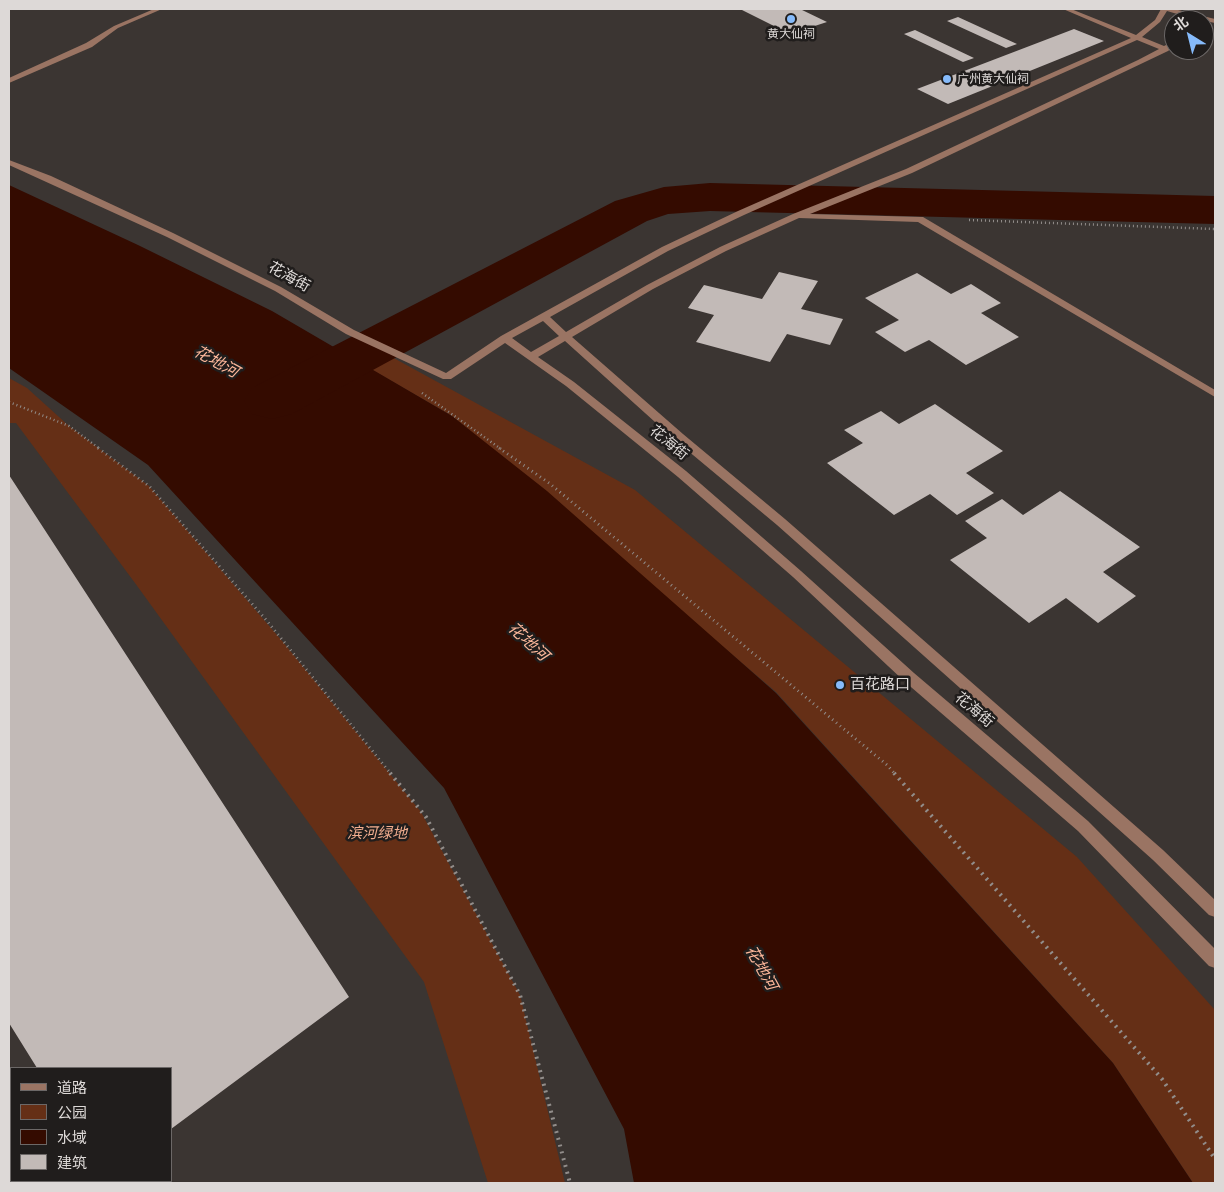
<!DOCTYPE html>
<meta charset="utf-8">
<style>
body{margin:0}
#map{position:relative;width:1224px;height:1192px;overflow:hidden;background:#3b3532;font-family:"Roboto Serif","Noto Sans SC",serif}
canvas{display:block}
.frame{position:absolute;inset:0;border:10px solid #ddd9d7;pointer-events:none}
.legend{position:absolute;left:10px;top:1067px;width:162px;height:115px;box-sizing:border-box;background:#201d1c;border:1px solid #6c6867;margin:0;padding:6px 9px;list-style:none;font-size:15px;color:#ddd9d7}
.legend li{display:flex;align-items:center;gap:10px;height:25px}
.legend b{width:25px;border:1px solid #6c6867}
.north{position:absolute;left:1164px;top:10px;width:50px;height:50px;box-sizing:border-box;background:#201d1c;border:1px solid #6c6867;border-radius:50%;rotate:324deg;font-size:14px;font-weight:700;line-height:20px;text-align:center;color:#ddd9d7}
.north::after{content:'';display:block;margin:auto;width:18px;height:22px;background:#86bbfb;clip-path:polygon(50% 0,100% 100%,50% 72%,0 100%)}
</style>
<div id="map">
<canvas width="1224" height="1192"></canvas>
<div class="frame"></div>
<ul class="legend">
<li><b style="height:6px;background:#9a7463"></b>道路</li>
<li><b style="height:14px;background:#652f16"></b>公园</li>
<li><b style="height:14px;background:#340b00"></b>水域</li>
<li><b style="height:14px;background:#c2bab7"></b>建筑</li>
</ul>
<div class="north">北</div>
</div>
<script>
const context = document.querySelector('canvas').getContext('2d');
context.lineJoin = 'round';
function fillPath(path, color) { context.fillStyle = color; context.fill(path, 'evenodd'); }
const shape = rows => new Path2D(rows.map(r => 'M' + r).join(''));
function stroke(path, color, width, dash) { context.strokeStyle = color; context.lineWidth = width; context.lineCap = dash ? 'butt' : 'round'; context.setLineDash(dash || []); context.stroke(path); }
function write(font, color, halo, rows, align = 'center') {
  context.font = font + ' "Roboto Serif","Noto Sans SC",serif'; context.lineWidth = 5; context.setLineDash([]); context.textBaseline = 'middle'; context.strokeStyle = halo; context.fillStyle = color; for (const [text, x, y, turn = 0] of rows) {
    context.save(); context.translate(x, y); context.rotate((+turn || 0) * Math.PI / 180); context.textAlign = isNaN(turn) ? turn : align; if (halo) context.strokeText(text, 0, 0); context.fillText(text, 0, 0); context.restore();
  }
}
const green = shape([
 [379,350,635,490,1077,857,1215,1010,1215,1183,1193,1183,1113,1063,776,692,452,416,362,364],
 [9,378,27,388,69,426,149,486,283,642,421,812,520,995,565,1183,488,1183,424,982,135,583,16,423,9,423]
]);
const water = shape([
 [9,185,138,245,272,311,452,416,547,491,776,693,1113,1063,1193,1183,634,1183,624,1129,444,788,148,465,9,368]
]);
const river = shape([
 [710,183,1215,196,1215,224,710,211,668,214,647,221,292,414,272,419,252,414,244,401,252,388,615,201,664,187,710,183]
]);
const building = shape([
 [740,9,800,9,827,22,790,34],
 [958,17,1017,44,1006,48,947,21],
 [1074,29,1104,41,948,104,917,89],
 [915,30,974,58,963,62,904,34],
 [779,272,818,281,801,309,843,319,830,345,787,334,770,362,696,342,714,315,688,308,704,285,762,299],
 [917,273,951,294,971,284,1001,303,981,313,1019,337,966,365,929,340,905,352,875,332,899,320,865,298],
 [935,404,1003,451,966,473,994,493,957,515,930,494,894,515,827,463,863,443,844,430,881,411,899,424],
 [9,475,349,997,171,1129,171,1068,37,1068,9,1023],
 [1060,491,1140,547,1103,572,1136,596,1098,623,1066,598,1029,623,950,560,987,538,965,521,1002,499,1023,515]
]);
const pathFar2 = shape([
 [969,220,1215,229],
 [422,393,501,449],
 [9,402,69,426,100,449]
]);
const pathFar1 = shape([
 [98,448,149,486,267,621,391,774],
 [499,448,549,483,887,765,895,774]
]);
const path = shape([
 [390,773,426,817,520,995,570,1183],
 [894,773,1162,1079,1215,1159]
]);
const minor = shape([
 [154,9,162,9,118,28,92,47,9,83,9,78,86,43,114,26,154,9],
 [1063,9,1071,9,1136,35,1155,20,1161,9,1174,9,1215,19,1215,23,1191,18,1167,11,1160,22,1142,37,1164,46,1174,41,1174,46,1168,51,912,173,810,214,923,217,1215,390,1215,397,918,222,799,218,726,251,653,289,572,337,683,434,785,519,1163,850,1215,900,1215,917,1209,915,1153,860,777,525,675,440,565,341,538,357,574,382,686,471,801,571,914,673,1088,821,1215,949,1215,968,1209,966,1078,831,904,681,793,577,678,477,566,386,505,343,451,379,443,379,346,334,275,291,167,237,9,165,9,160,51,176,173,233,281,287,354,330,446,373,501,336,662,247,738,211,1131,38,1063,9],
 [1137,40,1159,49,1138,60,906,169,793,214,720,247,647,285,566,332,550,317,668,251,744,215,1137,40],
 [543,321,559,336,531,352,512,338,543,321]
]);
const markers = [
 [791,19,5,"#86bbfb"],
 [947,79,5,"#86bbfb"],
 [840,685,5,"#86bbfb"]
];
const farPoinames = [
 ["黄大仙祠",791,34],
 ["广州黄大仙祠",957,79,"left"]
];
const streetNames = [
 ["花海街",289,277,29],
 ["花海街",669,443,39],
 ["花海街",974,710,40]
];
const poiNames = [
 ["百花路口",850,685]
];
const parkNames = [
 ["滨河绿地",377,834]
];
const waterNames = [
 ["花地河",216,362,29],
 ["花地河",528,642,43],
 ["花地河",761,968,61]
];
fillPath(green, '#652f16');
fillPath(water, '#340b00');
fillPath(river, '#340b00');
fillPath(building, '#c2bab7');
stroke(pathFar2, '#928d8a', 2.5, [1, 3]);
stroke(pathFar1, '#928d8a', 3, [1, 4]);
stroke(path, '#928d8a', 4, [2, 5]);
fillPath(minor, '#9a7463');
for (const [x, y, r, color] of markers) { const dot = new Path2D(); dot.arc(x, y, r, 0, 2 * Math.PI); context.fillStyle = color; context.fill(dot); stroke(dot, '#201d1c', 2); }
write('12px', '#ddd9d7', '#201d1c', farPoinames);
write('15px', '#ddd9d7', '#201d1c', streetNames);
write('15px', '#ddd9d7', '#201d1c', poiNames, 'left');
write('italic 15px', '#f1ad8f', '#201d1c', parkNames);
write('italic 16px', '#fcb79a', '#201d1c', waterNames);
</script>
